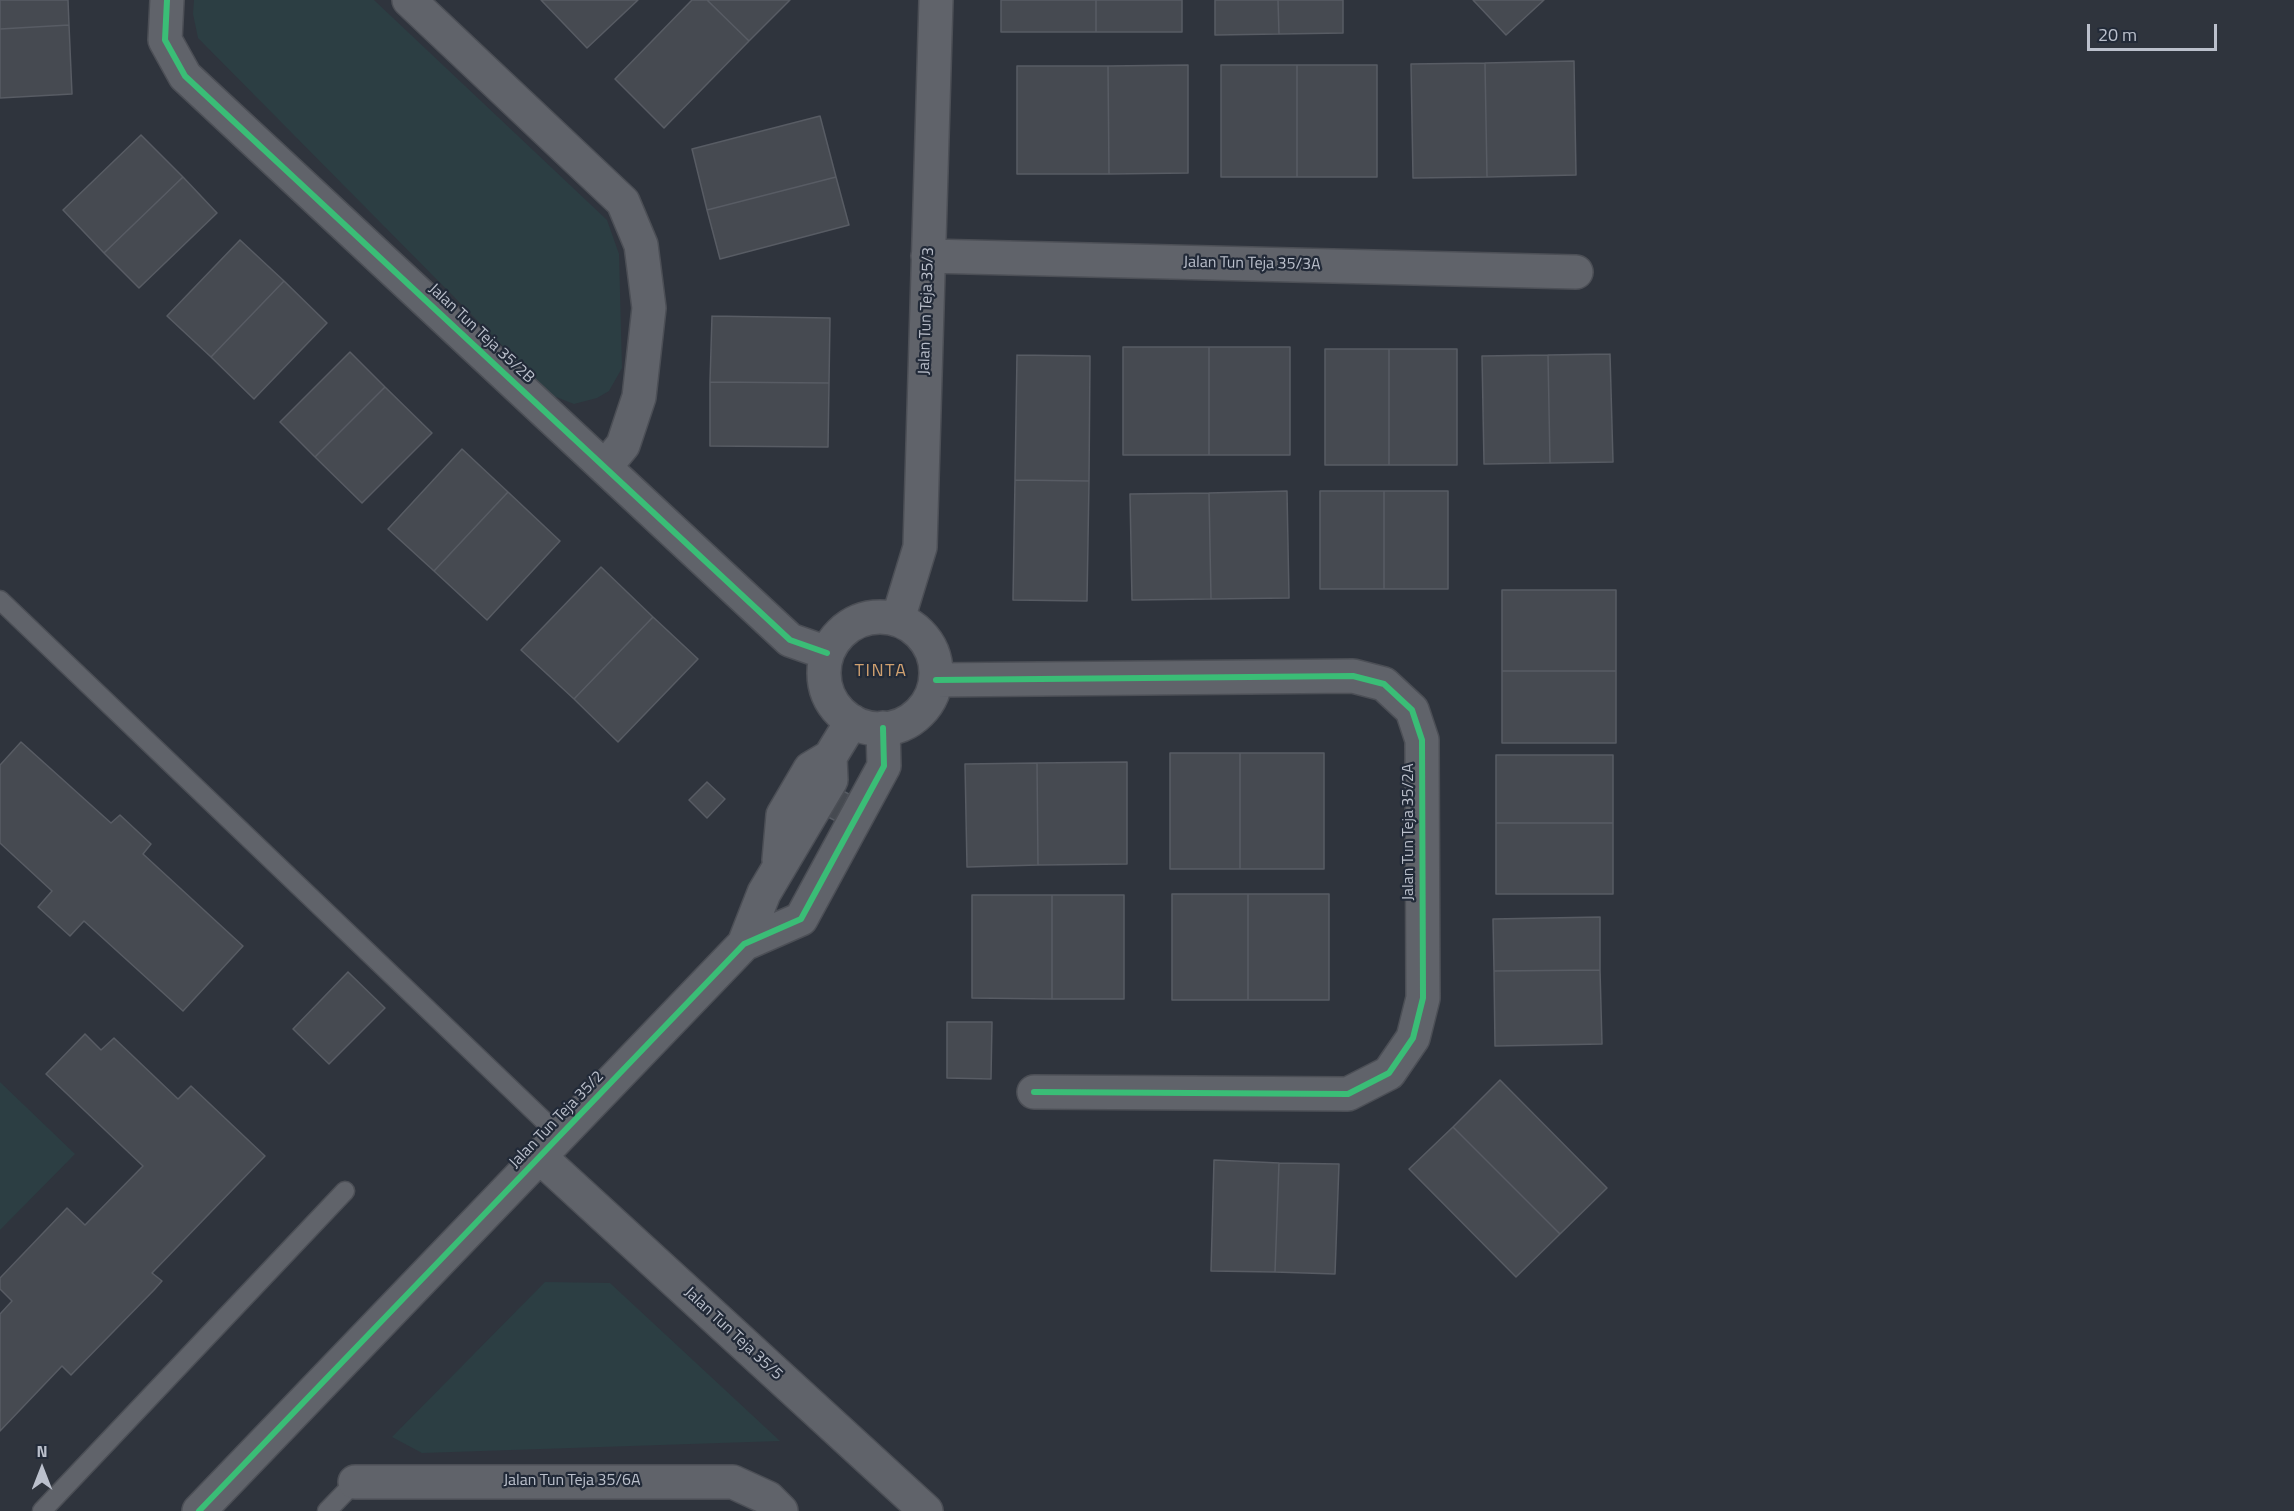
<!DOCTYPE html>
<style>
body{margin:0}
#map{position:relative;width:2294px;height:1511px;overflow:hidden;background:#2f343d;font-family:"Titillium Web",sans-serif}
canvas{display:block}
.north{position:absolute;left:12px;top:1439px;width:60px;height:60px;-webkit-text-stroke:4px #222a38;paint-order:stroke;rotate:0deg;font-size:16px;font-weight:700;line-height:24px;text-align:center;color:#bbc0cc}
.north::after{content:'';display:block;margin:auto;width:21px;height:27px;background:#bbc0cc;clip-path:polygon(50% 0,100% 100%,50% 72%,0 100%)}
.scale{position:absolute;left:2087px;top:24px;width:130px;height:27px;box-sizing:border-box;border:3px solid #bbc0cc;border-top:0;padding-left:8px;font-size:18px;line-height:21px;white-space:nowrap;color:#bbc0cc;-webkit-text-stroke:4px #222a38;paint-order:stroke}
</style>
<div id="map">
<canvas width="2294" height="1511"></canvas>
<div class="north">N</div>
<div class="scale">20 m</div>
</div>
<script>
const context = document.querySelector('canvas').getContext('2d');
context.lineJoin = 'round';
function fillPath(path, color) { context.fillStyle = color; context.fill(path, 'evenodd'); }
const shape = rows => new Path2D(rows.map(r => 'M' + r).join(''));
function stroke(path, color, width, dash) { context.strokeStyle = color; context.lineWidth = width; context.lineCap = dash ? 'butt' : 'round'; context.setLineDash(dash || []); context.stroke(path); }
function write(font, color, halo, rows, align = 'center') {
  context.font = font + ' "Titillium Web",sans-serif'; context.lineWidth = 4.5; context.setLineDash([]); context.textBaseline = 'middle'; context.strokeStyle = halo; context.fillStyle = color; for (const [text, x, y, turn = 0] of rows) {
    context.save(); context.translate(x, y); context.rotate((+turn || 0) * Math.PI / 180); context.textAlign = isNaN(turn) ? turn : align; if (halo) context.strokeText(text, 0, 0); context.fillText(text, 0, 0); context.restore();
  }
}
const green = shape([
 [194,0,374,0,607,220,619,254,622,368,609,391,597,398,574,404,551,395,198,38,193,14],
 [0,1082,75,1154,0,1230],
 [545,1282,610,1283,780,1441,422,1453,392,1437]
]);
const building = shape([
 [0,0,68,0,69,25,0,29,0,0],
 [541,0,638,0,587,48,541,0],
 [692,0,707,0,749,41,664,128,615,79,692,0],
 [707,0,790,0,749,41,707,0],
 [1001,0,1096,0,1096,32,1001,32,1001,0],
 [1096,0,1182,0,1182,32,1096,32,1096,0],
 [1215,0,1278,0,1279,34,1215,35,1215,0],
 [1278,0,1343,0,1343,33,1279,34,1278,0],
 [1473,0,1544,0,1506,35,1473,0],
 [69,25,72,94,0,98,0,29,69,25],
 [1574,61,1576,175,1487,177,1485,63,1574,61],
 [1485,63,1487,177,1413,178,1411,64,1485,63],
 [1188,65,1188,173,1109,174,1108,66,1188,65],
 [1221,65,1297,65,1297,177,1221,177,1221,65],
 [1297,65,1377,65,1377,177,1297,177,1297,65],
 [1017,66,1108,66,1109,174,1017,174,1017,66],
 [820,116,836,177,707,210,692,149,820,116],
 [141,135,183,177,104,253,63,210,141,135],
 [183,177,217,213,139,288,104,253,183,177],
 [836,177,849,225,720,259,707,210,836,177],
 [240,240,284,281,211,357,167,316,240,240],
 [284,281,327,323,254,399,211,357,284,281],
 [712,316,830,318,829,383,710,382,712,316],
 [1123,347,1209,347,1209,455,1123,455,1123,347],
 [1209,347,1290,347,1290,455,1209,455,1209,347],
 [1325,349,1389,349,1389,465,1325,465,1325,349],
 [1389,349,1457,349,1457,465,1389,465,1389,349],
 [350,352,385,387,315,457,280,422,350,352],
 [1610,354,1613,462,1550,463,1548,355,1610,354],
 [1017,355,1090,356,1089,481,1015,480,1017,355],
 [1548,355,1550,463,1484,464,1482,356,1548,355],
 [710,382,829,383,828,447,710,446,710,382],
 [385,387,432,433,362,503,315,457,385,387],
 [462,449,508,492,434,571,388,529,462,449],
 [1015,480,1089,481,1087,601,1013,600,1015,480],
 [1287,491,1289,598,1211,599,1209,493,1287,491],
 [1320,491,1384,491,1384,589,1320,589,1320,491],
 [1384,491,1448,491,1448,589,1384,589,1384,491],
 [508,492,560,541,487,620,434,571,508,492],
 [1209,493,1211,599,1132,600,1130,494,1209,493],
 [601,567,653,617,574,699,521,650,601,567],
 [1502,590,1616,590,1616,671,1502,671,1502,590],
 [653,617,698,659,618,742,574,699,653,617],
 [1502,671,1616,671,1616,743,1502,743,1502,671],
 [21,742,111,823,120,815,151,844,143,854,243,946,183,1011,84,921,70,936,38,907,52,891,0,843,0,765,21,742],
 [1170,753,1240,753,1240,869,1170,869,1170,753],
 [1240,753,1324,753,1324,869,1240,869,1240,753],
 [1496,755,1613,755,1613,823,1496,823,1496,755],
 [1127,762,1127,864,1038,865,1037,763,1127,762],
 [1037,763,1038,865,967,867,965,764,1037,763],
 [707,782,725,799,707,818,689,800,707,782],
 [835,787,849,794,836,821,822,814,835,787],
 [1496,823,1613,823,1613,894,1496,894,1496,823],
 [1172,894,1248,894,1248,1000,1172,1000,1172,894],
 [1248,894,1329,894,1329,1000,1248,1000,1248,894],
 [972,895,1052,895,1052,999,972,998,972,895],
 [1052,895,1124,895,1124,999,1052,999,1052,895],
 [1600,917,1600,970,1494,971,1493,919,1600,917],
 [1600,970,1602,1044,1495,1046,1494,971,1600,970],
 [348,972,385,1008,329,1064,293,1029,348,972],
 [947,1022,992,1022,991,1079,947,1078,947,1022],
 [85,1034,101,1050,114,1038,178,1099,191,1086,265,1156,152,1273,162,1281,154,1290,71,1375,62,1366,0,1431,0,1314,12,1301,0,1289,0,1278,67,1208,85,1225,143,1166,46,1074,85,1034],
 [1500,1080,1607,1188,1560,1234,1453,1127,1500,1080],
 [1453,1127,1560,1234,1516,1277,1409,1169,1453,1127],
 [1214,1160,1279,1163,1275,1272,1211,1271,1214,1160],
 [1279,1163,1339,1164,1335,1274,1275,1272,1279,1163]
]);
const service = shape([
 [0,600,560,1136],
 [42,1511,345,1191],
 [327,1511,355,1482]
]);
const minor = shape([
 [167,0,165,40,185,76,790,640,827,653],
 [409,0,623,202,641,245,649,308,639,397,623,445,605,467],
 [928,256,1576,272],
 '824 673a56 56 0 1 1 112 0a56 56 0 1 1-112 0Z',
 [898,619,920,547,936,0],
 [936,680,1353,676,1384,684,1412,710,1422,740,1423,998,1413,1038,1389,1073,1348,1094,1034,1092],
 [779,860,783,815,810,769,830,757],
 [744,944,764,893,831,780,830,757,852,721],
 [540,1157,926,1511],
 [355,1482,733,1482,768,1498,781,1511],
 [199,1511,744,944,801,919,884,766,883,728]
]);
const cycleway = shape([
 [167,0,165,40,185,76,790,640,827,653],
 [936,680,1353,676,1384,684,1412,710,1422,740,1423,998,1413,1038,1389,1073,1348,1094,1034,1092],
 [199,1511,744,944,801,919,884,766,883,728]
]);
const streetNames = [
 ["Jalan Tun Teja 35/3A",1252,264,1],
 ["Jalan Tun Teja 35/3",927,311,-88],
 ["Jalan Tun Teja 35/2B",481,334,43],
 ["Jalan Tun Teja 35/2A",1409,832,-90],
 ["Jalan Tun Teja 35/2",557,1120,-46],
 ["Jalan Tun Teja 35/5",733,1334,43],
 ["Jalan Tun Teja 35/6A",572,1481]
];
const neighbourhoodNames = [
 ["TINTA",881,672]
];
fillPath(green, '#2c3e43');
fillPath(building, '#464a51');
stroke(building, '#585c64', 1.5);
stroke(service, '#4c4f56', 21);
stroke(minor, '#4c4f56', 36);
stroke(service, '#60636a', 18);
stroke(minor, '#60636a', 33);
stroke(cycleway, '#3abd76', 6);
write('16px', '#bbc0cc', '#222a38', streetNames);
context.letterSpacing = '1.5px';
write('18px', '#d1a170', '#222a38', neighbourhoodNames);
context.letterSpacing = '0px';
</script>
